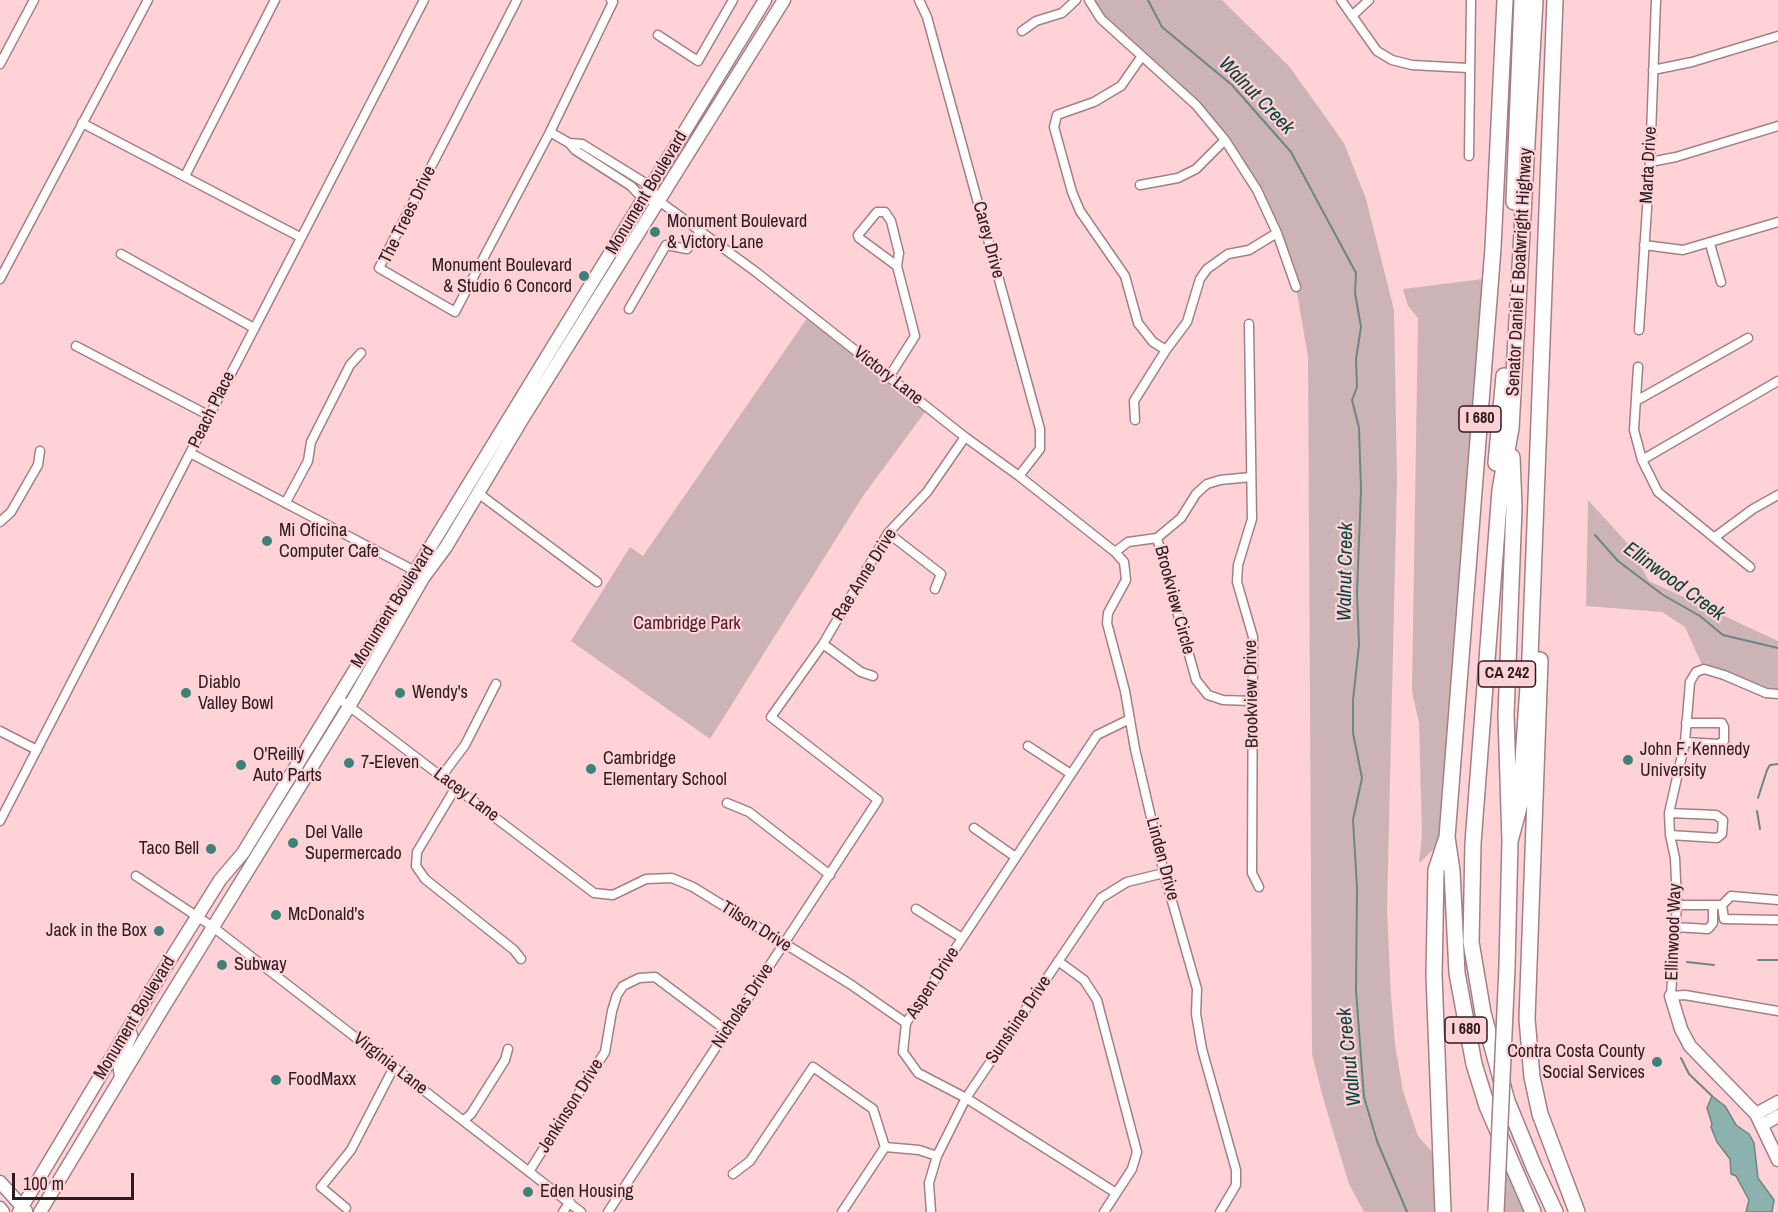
<!DOCTYPE html>
<style>
body{margin:0}
#map{position:relative;width:1778px;height:1212px;overflow:hidden;background:#fed2d6;font-family:"Archivo Narrow",sans-serif}
canvas{display:block}
.scale{position:absolute;left:12px;top:1173px;width:122px;height:27px;box-sizing:border-box;border:3px solid #2b1c1e;border-top:0;padding-left:8px;font-size:18px;line-height:21px;white-space:nowrap;color:#2b1c1e;-webkit-text-stroke:4px #fed2d6;paint-order:stroke}
</style>
<div id="map">
<canvas width="1778" height="1212"></canvas>
<div class="scale">100 m</div>
</div>
<script>
const context = document.querySelector('canvas').getContext('2d');
context.lineJoin = 'round';
function fillPath(path, color) { context.fillStyle = color; context.fill(path, 'evenodd'); }
const shape = rows => new Path2D(rows.map(r => 'M' + r).join(''));
function stroke(path, color, width, dash) { context.strokeStyle = color; context.lineWidth = width; context.lineCap = dash ? 'butt' : 'round'; context.setLineDash(dash || []); context.stroke(path); }
function write(font, color, halo, rows, align = 'center') {
  context.font = font + ' "Archivo Narrow",sans-serif'; context.lineWidth = 4.5; context.setLineDash([]); context.textBaseline = 'middle'; context.strokeStyle = halo; context.fillStyle = color; for (const [text, x, y, turn = 0] of rows) {
    context.save(); context.translate(x, y); context.rotate((+turn || 0) * Math.PI / 180); context.textAlign = isNaN(turn) ? turn : align; if (halo) context.strokeText(text, 0, 0); context.fillText(text, 0, 0); context.restore();
  }
}
const green = shape([
 [1089,0,1222,0,1289,66,1344,143,1366,199,1394,310,1397,479,1387,910,1391,996,1395,1044,1403,1091,1418,1136,1441,1162,1443,1212,1364,1212,1349,1184,1323,1098,1312,1054,1308,357,1296,287,1257,190,1196,105,1101,19],
 [1491,278,1447,837,1419,863,1422,835,1419,723,1412,691,1418,318,1408,306,1403,289],
 [810,314,928,408,863,496,710,739,571,641,630,547,643,556],
 [1588,500,1631,547,1649,581,1778,641,1778,694,1704,669,1685,627,1662,612,1586,606],
 [1500,1140,1533,1212,1496,1212]
]);
const water = shape([
 [1712,1096,1725,1106,1736,1125,1749,1134,1754,1143,1758,1178,1774,1200,1772,1212,1746,1212,1749,1200,1736,1176,1731,1174,1730,1159,1717,1142,1711,1127,1712,1124,1707,1108,1712,1096]
]);
const stream = shape([
 [1148,0,1162,27,1232,85,1291,152,1356,273,1355,293,1361,327,1356,359,1357,387,1352,400,1359,428,1361,490,1357,593,1359,645,1353,700,1353,733,1362,778,1353,820,1357,888,1356,990,1364,1097,1377,1141,1407,1212],
 [1595,535,1618,561,1663,595,1700,616,1723,635,1778,648],
 [1758,798,1767,770,1770,765,1778,764],
 [1757,811,1760,829],
 [1758,960,1778,960],
 [1687,962,1714,965],
 [1681,1058,1689,1074,1712,1096]
]);
const street = shape([
 [517,0,379,268,455,312,550,132,613,2,611,0],
 [919,0,927,17,1040,429,1040,449,1019,476],
 [1089,0,1101,19,1196,105,1225,140,1257,190,1277,233,1296,287],
 [1341,0,1377,51,1392,60,1412,65,1468,68],
 [1352,16,1369,0],
 [1022,31,1036,21,1062,13,1076,0],
 [658,35,698,61,733,0],
 [1142,56,1121,86,1094,102,1057,115,1054,127,1072,192,1080,211,1125,276,1138,323,1153,342,1166,350],
 [0,64,34,0],
 [1653,70,1692,62,1778,36],
 [82,123,300,237],
 [550,132,569,143],
 [1469,156,1471,0],
 [1650,162,1676,157,1778,126],
 [185,176,275,0],
 [1140,185,1178,178,1196,169,1225,140],
 [659,201,643,199,631,186,575,150,569,143,582,144,650,186,659,201,756,272,965,437,1019,476,1115,552,1124,562,1126,580,1108,613,1107,623,1125,691,1135,749,1164,873,1197,989,1196,1014,1202,1049,1236,1170,1236,1185,1220,1212],
 [1710,244,1721,282],
 [1644,245,1683,250,1778,222],
 [121,254,254,328],
 [0,279,148,0],
 [629,309,666,245,687,249,701,231],
 [1249,324,1252,519,1238,565,1237,582,1253,637,1252,873,1259,887],
 [1639,330,1650,162,1656,0],
 [76,346,208,415],
 [1638,367,1634,430,1642,460,1658,492,1750,567],
 [889,377,915,336,897,266,899,253,891,221,885,212,877,212,858,235,859,238,897,266],
 [1636,401,1748,338],
 [1135,420,1134,401,1166,350,1187,322,1200,279,1207,269,1228,254,1249,250,1277,233],
 [190,453,415,571],
 [1642,460,1778,381],
 [1251,477,1220,480,1207,484,1196,494,1181,518,1157,538,1196,680,1208,695,1223,700,1253,701],
 [478,493,597,582],
 [286,502,308,461,311,442,350,365,361,353],
 [0,522,11,512,38,465,40,451],
 [888,533,941,574,935,589],
 [1715,537,1753,509,1778,495],
 [1115,552,1128,542,1157,538],
 [823,644,861,672,873,676],
 [1778,694,1766,693,1724,675,1704,669,1696,672,1690,682,1685,742,1669,813,1670,835,1675,858,1677,903,1671,996,1685,995,1778,1011],
 [337,697,594,893,613,895,646,879,672,878,693,887,850,984,906,1023],
 [0,731,37,750],
 [1685,742,1718,744,1724,741,1724,727,1722,723,1686,723],
 [1028,746,1071,774],
 [441,777,465,745,496,684],
 [456,787,417,852,416,866,425,879,514,950,521,959],
 [727,803,749,812,830,875],
 [1669,813,1716,815,1723,820,1722,834,1717,838,1670,835],
 [0,821,424,0],
 [974,828,1014,856],
 [136,876,213,927,581,1212],
 [1677,905,1722,905,1731,896,1778,900],
 [1722,905,1724,919,1778,920],
 [916,909,962,938],
 [1675,927,1708,929,1713,923,1713,905],
 [1058,961,1084,980,1097,1000,1137,1152,1132,1169,1104,1212],
 [464,1120,471,1114,505,1060,508,1049],
 [530,1170,605,1052,612,1011,617,995,623,986,639,978,655,977,727,1031],
 [733,1174,750,1161,813,1067,873,1109,885,1147],
 [1116,1193,966,1098,918,1073,903,1052,906,1023,1097,735,1130,719],
 [346,1208,321,1187,351,1150,394,1067],
 [563,1212,570,1202],
 [608,1212,878,800,771,717,823,644,888,533,927,492,965,437],
 [842,1212,885,1147,919,1150,937,1156],
 [931,1212,929,1183,937,1156,966,1098,1101,898,1127,882,1164,873]
]);
const secondary = shape([
 [1671,996,1681,1029,1690,1046,1756,1114,1778,1160],
 [121,1077,119,1063,131,1035],
 [1756,1114,1778,1102],
 [1762,1125,1778,1116],
 [0,1182,26,1211],
 [0,1208,3,1212],
 [19,1212,160,976,220,880,243,853,765,0],
 [40,1212,163,1008,350,705,423,578,446,547,523,418,784,0]
]);
const highway = shape([
 [1505,0,1493,248,1447,837,1452,871,1457,973,1474,1064,1487,1106,1533,1212],
 [1535,0,1511,428,1500,490,1473,843,1471,942,1483,1013,1507,1101,1534,1167,1555,1212],
 [1514,202,1522,0],
 [1496,463,1504,376],
 [1540,660,1527,1019,1532,1077,1540,1114,1577,1212],
 [1510,841,1520,804,1530,657,1555,0],
 [1507,967,1510,841,1506,715,1514,507,1512,457],
 [1443,1212,1434,975,1436,870,1446,840]
]);
const highwayBridge = shape([
 [1496,1212,1507,967]
]);
const markers = [
 [655,232,6,"#3c8279"],
 [584,276,6,"#3c8279"],
 [267,541,6,"#3c8279"],
 [186,693,6,"#3c8279"],
 [400,693,6,"#3c8279"],
 [1628,760,6,"#3c8279"],
 [349,763,6,"#3c8279"],
 [241,765,6,"#3c8279"],
 [591,769,6,"#3c8279"],
 [293,843,6,"#3c8279"],
 [211,849,6,"#3c8279"],
 [276,915,6,"#3c8279"],
 [159,931,6,"#3c8279"],
 [222,965,6,"#3c8279"],
 [1657,1062,6,"#3c8279"],
 [276,1080,6,"#3c8279"],
 [528,1192,6,"#3c8279"]
];
const shields = [
 [1480,419,42],
 [1507,674,57],
 [1466,1030,42]
];
const shieldNames = [
 ["I 680",1480,419],
 ["CA 242",1507,674],
 ["I 680",1466,1030]
];
const streetNames = [
 ["Marta Drive",1649,165,-87],
 ["Monument Boulevard",647,193,-59],
 ["The Trees Drive",408,215,-64],
 ["Carey Drive",988,240,75],
 ["Senator Daniel E Boatwright Highway",1520,272,-87],
 ["Victory Lane",888,376,38],
 ["Peach Place",212,410,-64],
 ["Rae Anne Drive",865,575,-58],
 ["Brookview Circle",1174,600,75],
 ["Monument Boulevard",393,607,-58],
 ["Brookview Drive",1252,694,-91],
 ["Lacey Lane",466,795,37],
 ["Linden Drive",1162,859,75],
 ["Tilson Drive",756,927,32],
 ["Ellinwood Way",1674,932,-88],
 ["Aspen Drive",933,983,-57],
 ["Nicholas Drive",743,1006,-57],
 ["Monument Boulevard",135,1018,-59],
 ["Sunshine Drive",1019,1020,-56],
 ["Virginia Lane",390,1064,38],
 ["Jenkinson Drive",571,1106,-58]
];
const poiNames = [
 ["Monument Boulevard",667,222],
 ["& Victory Lane",667,243],
 ["Monument Boulevard",572,266,"right"],
 ["& Studio 6 Concord",572,287,"right"],
 ["Mi Oficina",279,531],
 ["Computer Cafe",279,552],
 ["Diablo",198,683],
 ["Valley Bowl",198,704],
 ["Wendy's",412,693],
 ["John F. Kennedy",1640,750],
 ["University",1640,771],
 ["O'Reilly",253,755],
 ["Auto Parts",253,776],
 ["Cambridge",603,759],
 ["Elementary School",603,780],
 ["7-Eleven",361,763],
 ["Del Valle",305,833],
 ["Supermercado",305,854],
 ["Taco Bell",199,849,"right"],
 ["McDonald's",288,915],
 ["Jack in the Box",147,931,"right"],
 ["Subway",234,965],
 ["Contra Costa County",1645,1052,"right"],
 ["Social Services",1645,1073,"right"],
 ["FoodMaxx",288,1080],
 ["Eden Housing",540,1192]
];
const parkNames = [
 ["Cambridge Park",687,624]
];
const waterNames = [
 ["Walnut Creek",1256,96,46],
 ["Walnut Creek",1346,572,-89],
 ["Ellinwood Creek",1674,582,36],
 ["Walnut Creek",1350,1057,-96]
];
fillPath(green, '#ccb4b6');
fillPath(water, '#8bb2ac');
stroke(water, '#6e8581', 1.5);
stroke(stream, '#6e8581', 2);
stroke(street, '#a67f83', 11);
stroke(secondary, '#a67f83', 15);
stroke(highway, '#a67f83', 18);
stroke(street, '#fff', 8);
stroke(secondary, '#fff', 12);
stroke(highway, '#fff', 15);
stroke(highwayBridge, '#a67f83', 18, []);
stroke(highwayBridge, '#fff', 15);
for (const [x, y, r, color] of markers) { const dot = new Path2D(); dot.arc(x, y, r, 0, 2 * Math.PI); context.fillStyle = color; context.fill(dot); stroke(dot, '#fed2d6', 2); }
for (const [x, y, w] of shields) { const box = new Path2D(); box.roundRect(x - w / 2, y - 13, w, 26, 4.5); context.fillStyle = '#fed2d6'; context.fill(box); stroke(box, '#2b1c1e', 1.5); }
write('bold 16px', '#2b1c1e', null, shieldNames);
write('18px', '#2b1c1e', '#fed2d6', streetNames);
write('18px', '#2b1c1e', '#fed2d6', poiNames, 'left');
write('18px', '#4b1b24', '#fed2d6', parkNames);
write('italic 20px', '#08443e', '#fed2d6', waterNames);
</script>
